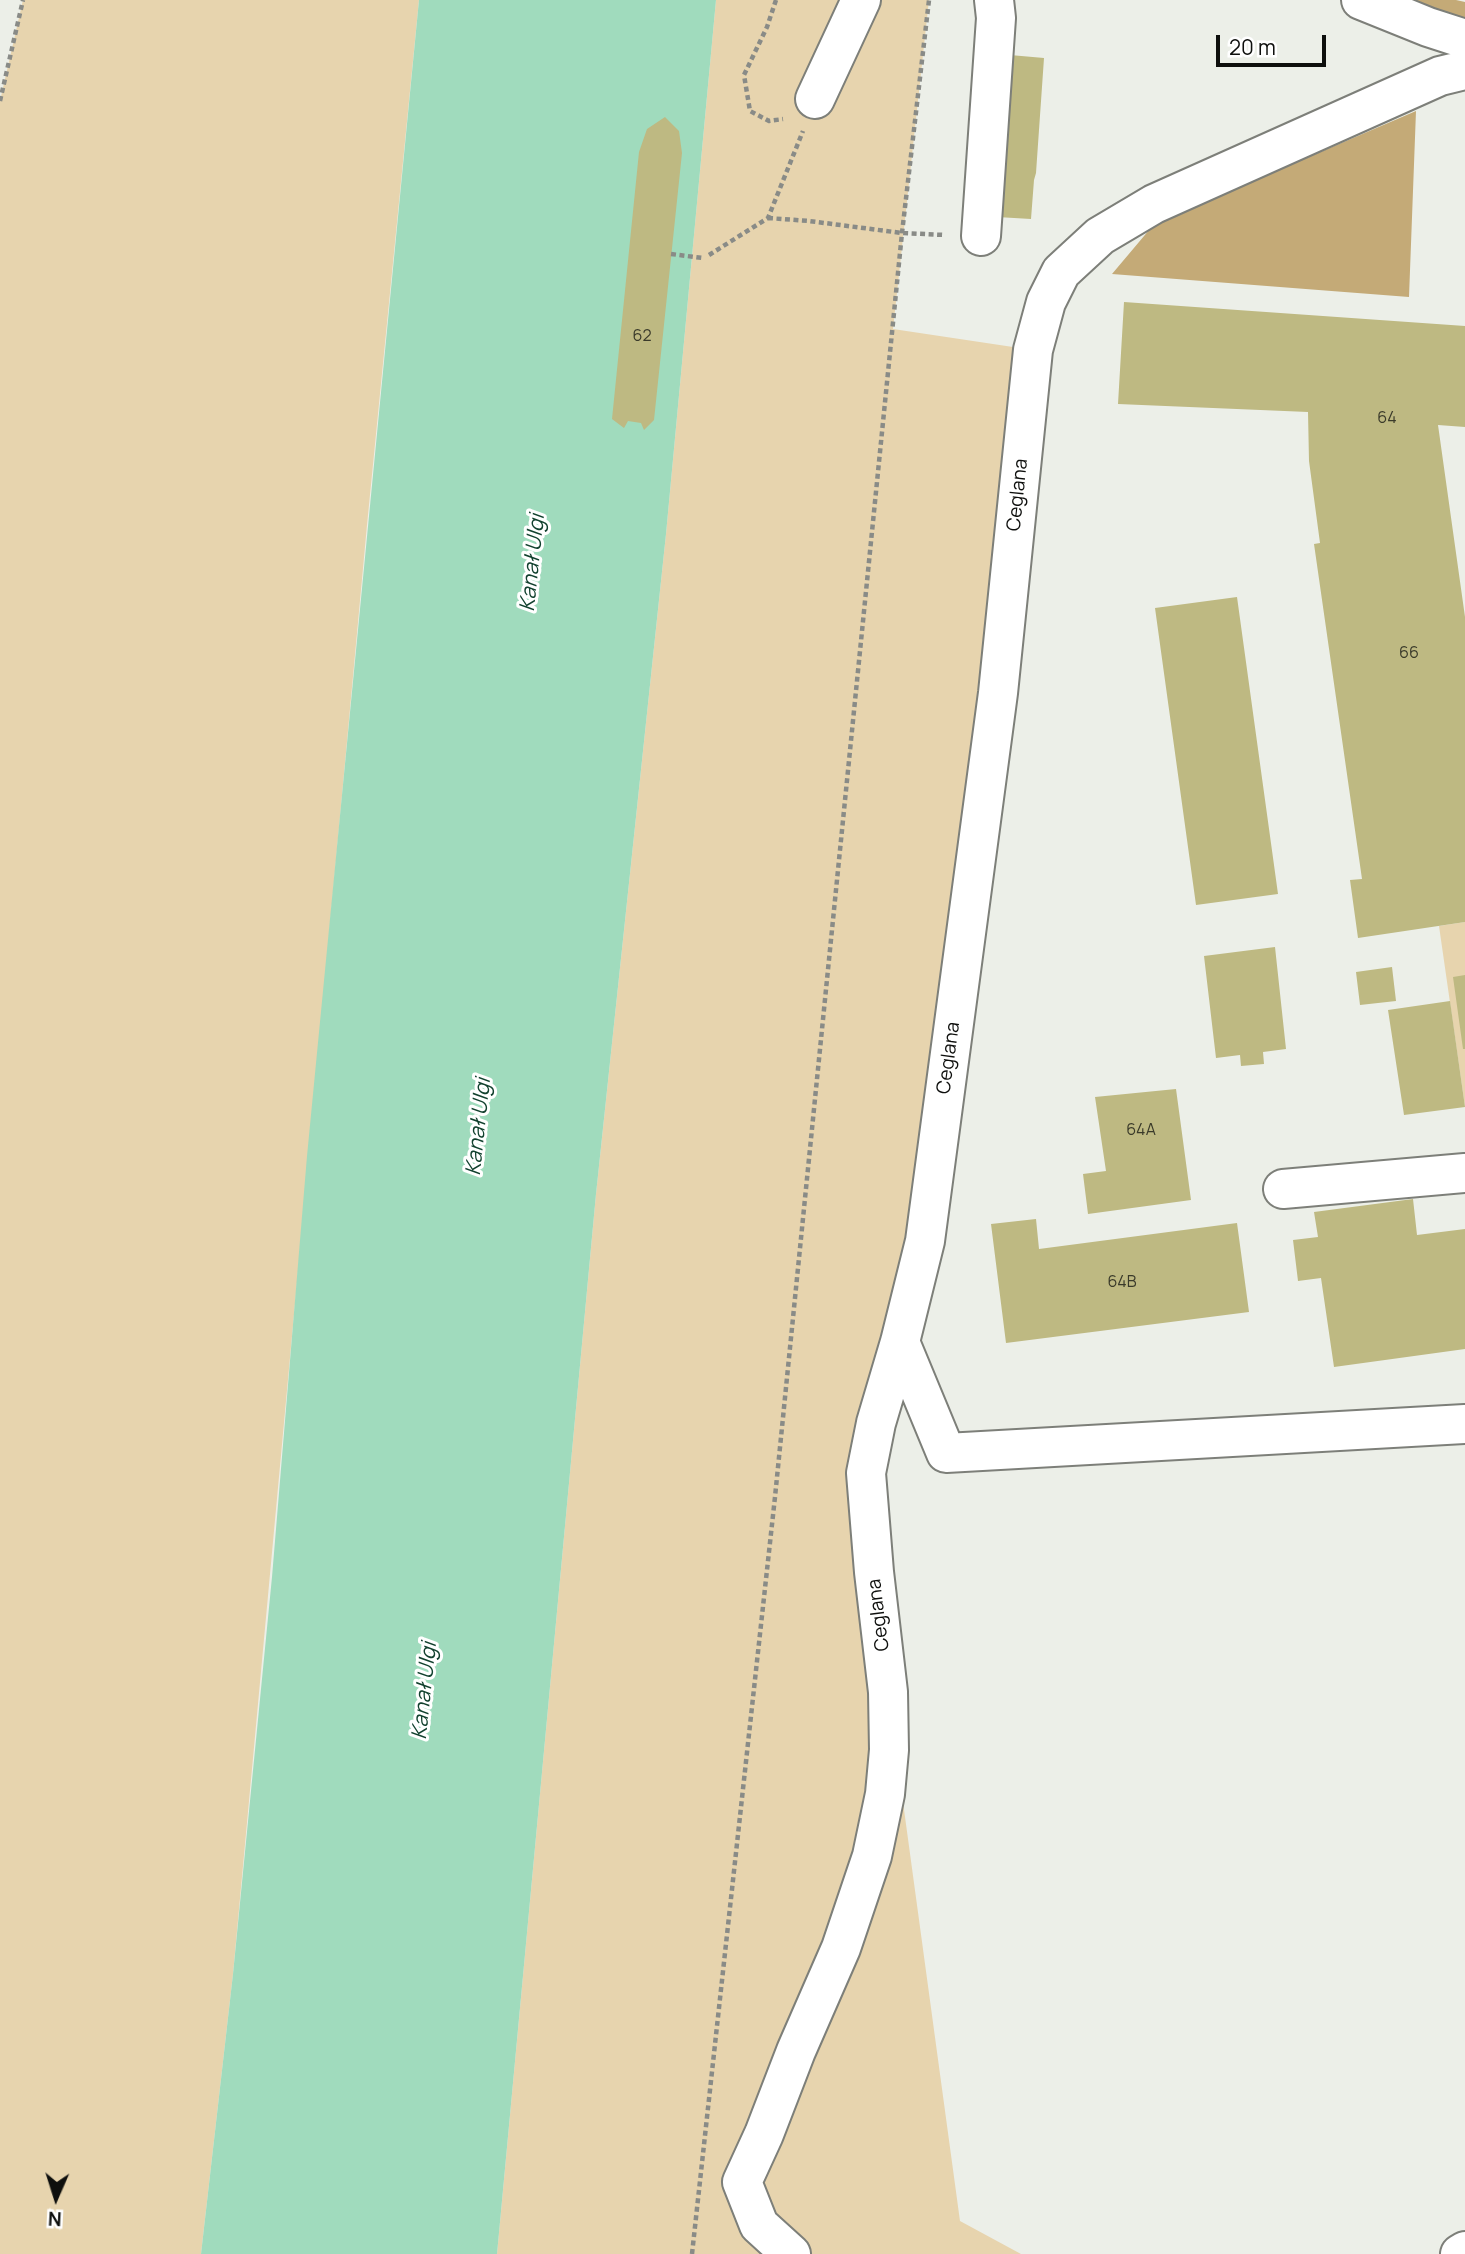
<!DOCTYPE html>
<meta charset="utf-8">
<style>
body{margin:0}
#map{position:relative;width:1465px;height:2254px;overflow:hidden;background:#ecefe8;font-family:Manrope,sans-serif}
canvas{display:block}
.north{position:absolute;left:21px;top:2163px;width:70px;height:70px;-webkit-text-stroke:5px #fff;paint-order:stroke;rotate:183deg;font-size:19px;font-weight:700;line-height:28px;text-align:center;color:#0e0f0d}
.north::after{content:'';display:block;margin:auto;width:24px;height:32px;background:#0e0f0d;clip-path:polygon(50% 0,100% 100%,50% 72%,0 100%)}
.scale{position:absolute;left:1216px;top:35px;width:110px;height:32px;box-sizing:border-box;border:4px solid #0e0f0d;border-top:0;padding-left:9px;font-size:21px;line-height:24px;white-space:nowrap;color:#0e0f0d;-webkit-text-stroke:5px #fff;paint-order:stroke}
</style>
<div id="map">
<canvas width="1465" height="2254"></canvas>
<div class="north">N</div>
<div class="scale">20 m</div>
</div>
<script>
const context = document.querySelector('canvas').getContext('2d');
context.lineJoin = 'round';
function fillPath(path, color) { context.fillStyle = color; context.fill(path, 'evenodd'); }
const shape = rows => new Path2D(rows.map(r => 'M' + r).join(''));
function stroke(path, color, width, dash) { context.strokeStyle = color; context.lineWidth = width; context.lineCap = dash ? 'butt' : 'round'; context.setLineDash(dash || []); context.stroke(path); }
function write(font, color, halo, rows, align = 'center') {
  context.font = font + ' Manrope,sans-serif'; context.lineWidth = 6; context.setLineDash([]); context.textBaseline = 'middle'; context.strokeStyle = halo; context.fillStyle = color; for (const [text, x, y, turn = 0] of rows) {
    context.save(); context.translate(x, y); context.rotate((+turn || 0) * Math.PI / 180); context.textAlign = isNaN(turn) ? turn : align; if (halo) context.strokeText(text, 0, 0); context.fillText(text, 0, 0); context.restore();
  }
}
const green = shape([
 [23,0,419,0,367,525,233,1974,201,2254,0,2254,0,101],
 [716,0,929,0,893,329,1033,350,998,693,876,1423,888,1692,960,2221,1021,2254,497,2254,596,1194,666,534],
 [1465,922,1465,1107,1439,926]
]);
const forest = shape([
 [1375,0,1456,0,1465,2,1465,28],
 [1416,111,1409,297,1112,274,1155,223]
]);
const water = shape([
 [419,0,716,0,666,534,596,1194,497,2254,201,2254,233,1974,272,1577,307,1156]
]);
const building = shape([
 [1010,55,1044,58,1036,173,1034,180,1031,219,997,217],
 [665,117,679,131,682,153,654,420,644,430,641,423,628,421,624,428,612,419,639,152,647,129],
 [1124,302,1465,326,1465,427,1438,425,1465,617,1465,922,1358,938,1350,880,1362,879,1314,544,1320,543,1309,461,1308,412,1118,404],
 [1237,597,1278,894,1196,905,1155,608],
 [1275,947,1286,1049,1263,1052,1264,1064,1241,1066,1240,1055,1216,1058,1204,956],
 [1392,967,1396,1001,1360,1005,1356,972],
 [1465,975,1465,1049,1463,1049,1453,977],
 [1450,1001,1465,1107,1404,1115,1388,1010],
 [1176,1089,1191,1200,1088,1214,1083,1174,1106,1171,1095,1097],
 [1413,1199,1417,1235,1465,1229,1465,1349,1334,1367,1321,1278,1298,1281,1293,1240,1318,1237,1314,1212],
 [1036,1219,1039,1249,1237,1223,1249,1312,1006,1343,991,1224]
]);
const path = shape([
 [776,0,767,27,744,75,750,111,769,121,783,119],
 [0,101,23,0],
 [768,218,809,221,902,233,945,235],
 [671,254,703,258],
 [709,255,768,218,803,131],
 [692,2254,775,1497,902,233,929,0]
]);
const minor = shape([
 [1361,0,1428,27,1465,39],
 [815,99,861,0],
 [981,236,996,18,994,0],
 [1283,1189,1465,1173],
 [900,1342,946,1453,1465,1424],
 [791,2254,759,2225,742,2182,764,2134,796,2051,841,1948,872,1856,885,1794,889,1750,888,1692,874,1572,866,1473,876,1423,900,1342,925,1241,998,693,1033,350,1046,302,1061,272,1100,236,1154,204,1440,76,1465,70],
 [1460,2254,1465,2251]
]);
const numberNames = [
 ["62",642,337],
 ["64",1387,419],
 ["66",1409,654],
 ["64A",1141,1131],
 ["64B",1122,1283]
];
const streetNames = [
 ["Ceglana",1018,495,-84],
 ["Ceglana",949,1058,-82],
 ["Ceglana",879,1615,-97]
];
const waterNames = [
 ["Kanał Ulgi",533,563,-84],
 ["Kanał Ulgi",479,1127,-84],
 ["Kanał Ulgi",425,1691,-84]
];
fillPath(green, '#e7d4ae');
fillPath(forest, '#c4aa77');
fillPath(water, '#a0dbbd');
fillPath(building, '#beb982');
stroke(minor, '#7d7f79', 42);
stroke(path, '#898b87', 4.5, [5, 3.5]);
stroke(minor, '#fff', 38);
write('16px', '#3a3a2a', null, numberNames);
write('19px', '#0e0f0d', '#fff', streetNames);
write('italic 21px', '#11412e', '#fff', waterNames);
</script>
